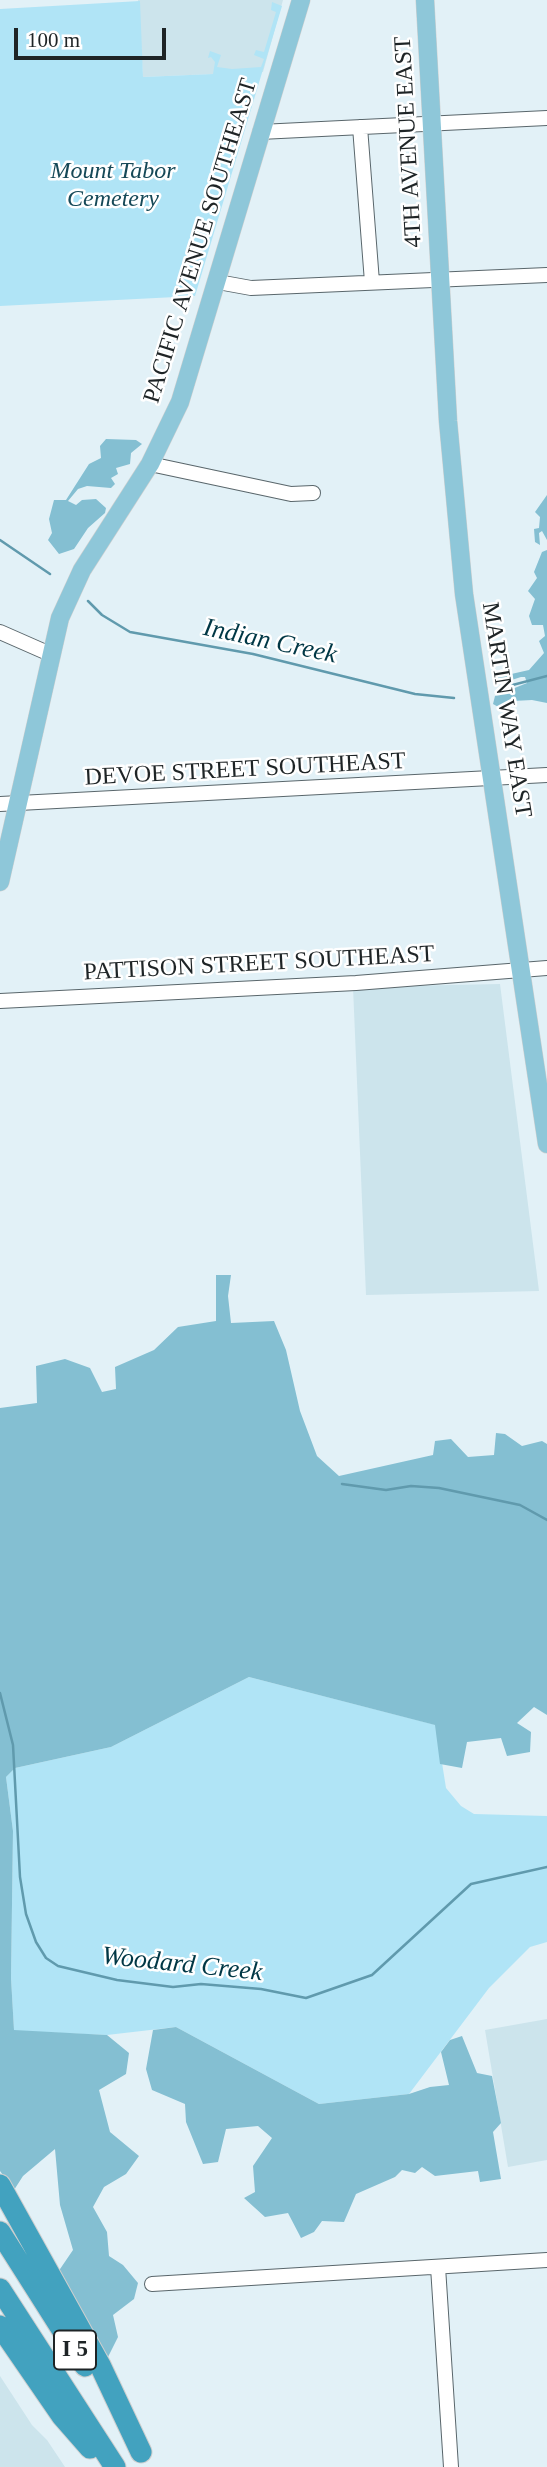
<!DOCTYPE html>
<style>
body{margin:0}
#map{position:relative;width:547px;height:2467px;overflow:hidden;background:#e2f1f7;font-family:Georgia,serif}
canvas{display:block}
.scale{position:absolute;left:14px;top:28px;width:152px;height:32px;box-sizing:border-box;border:4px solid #1e2426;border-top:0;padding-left:9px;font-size:21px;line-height:24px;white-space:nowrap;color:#1e2426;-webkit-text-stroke:5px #fff;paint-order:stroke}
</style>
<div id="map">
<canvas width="547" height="2467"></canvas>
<div class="scale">100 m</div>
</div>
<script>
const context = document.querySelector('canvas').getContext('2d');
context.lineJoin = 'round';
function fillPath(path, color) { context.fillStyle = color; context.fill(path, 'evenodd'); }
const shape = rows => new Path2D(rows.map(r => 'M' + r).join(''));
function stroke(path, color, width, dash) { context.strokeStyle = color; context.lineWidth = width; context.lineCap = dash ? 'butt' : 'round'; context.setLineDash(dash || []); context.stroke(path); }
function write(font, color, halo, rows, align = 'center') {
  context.font = font + ' Georgia,serif'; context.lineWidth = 5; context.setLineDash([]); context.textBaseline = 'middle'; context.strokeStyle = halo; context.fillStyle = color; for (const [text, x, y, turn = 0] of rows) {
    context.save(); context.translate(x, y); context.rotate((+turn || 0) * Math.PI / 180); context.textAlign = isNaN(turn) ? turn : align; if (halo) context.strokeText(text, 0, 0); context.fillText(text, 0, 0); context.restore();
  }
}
const built = shape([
 [138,0,283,0,263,72,143,77],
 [500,984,539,1291,366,1295,353,987],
 [547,2019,547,2160,508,2167,485,2030],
 [0,2376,32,2425,47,2440,65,2467,0,2467]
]);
const green = shape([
 [140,1,143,77,213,74,215,62,211,57,208,58,210,51,221,55,217,67,232,69,261,67,264,59,254,55,256,50,264,52,276,12,271,10,272,2,282,6,195,296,0,306,0,9],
 [249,1677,436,1725,446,1788,461,1806,474,1814,547,1816,547,1942,530,1947,489,1988,409,2094,319,2104,176,2027,107,2035,14,2031,11,1978,13,1831,6,1777,15,1768,111,1747]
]);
const forest = shape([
 [106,439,136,440,142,444,131,453,130,464,116,468,118,474,111,478,115,484,111,488,87,486,78,489,68,501,76,505,82,500,96,499,106,508,105,513,88,528,74,549,59,554,48,540,52,533,49,519,54,500,66,500,89,464,101,458,100,446],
 [547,495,547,540,542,531,539,533,540,545,535,542,534,529,539,528,540,517,535,512],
 [547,550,547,703,532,700,513,701,502,709,493,704,495,696,527,683,525,677,521,677,496,685,498,677,529,670,544,653,539,641,545,636,543,625,532,625,529,616,535,599,528,591,537,578,534,572,542,552],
 [216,1275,231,1275,228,1296,231,1323,274,1321,286,1350,300,1411,317,1456,339,1476,433,1455,435,1441,451,1439,468,1457,494,1455,496,1433,505,1434,522,1446,542,1441,547,1444,547,1715,534,1707,517,1723,531,1732,530,1752,507,1756,501,1738,467,1742,462,1768,440,1764,435,1725,249,1677,111,1747,15,1768,6,1777,13,1831,11,1978,14,2030,107,2035,129,2053,126,2074,99,2090,110,2132,139,2156,126,2174,104,2187,93,2207,107,2232,109,2256,123,2265,138,2283,134,2299,113,2315,118,2337,108,2357,98,2351,58,2272,73,2250,60,2205,55,2149,23,2176,14,2190,0,2171,0,1408,37,1403,36,1366,65,1359,90,1368,102,1392,116,1389,115,1367,154,1350,178,1327,216,1321],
 [176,2027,319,2104,409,2094,430,2087,449,2085,441,2052,450,2040,462,2036,477,2073,492,2076,501,2123,493,2132,501,2179,480,2182,478,2171,435,2176,422,2167,415,2173,402,2170,395,2177,356,2194,344,2222,322,2221,314,2232,301,2238,288,2213,265,2217,244,2198,255,2192,253,2166,272,2138,258,2126,226,2129,218,2162,203,2164,186,2122,185,2104,152,2090,146,2069,153,2030]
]);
const stream = shape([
 [0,540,50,574],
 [88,601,102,615,130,632,253,654,415,694,454,698],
 [505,687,547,676],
 [342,1484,386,1490,411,1486,439,1488,520,1505,547,1520],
 [0,1693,13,1745,20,1877,26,1914,36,1942,46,1958,58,1966,117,1980,173,1987,201,1984,261,1989,306,1998,372,1975,471,1884,547,1867]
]);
const minor = shape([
 [360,127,372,282],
 [260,132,547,118],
 [218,282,251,288,547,275],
 [150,464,291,494,313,493],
 [0,632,50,654],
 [0,804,547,775],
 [0,1001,356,983,547,968],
 [438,2267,451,2467],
 [152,2284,547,2260]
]);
const major = shape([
 [425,0,448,421,464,594,547,1144],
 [0,882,60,618,82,570,150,464,180,402,301,0]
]);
const highway = shape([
 [0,2185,100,2365,141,2452],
 [0,2232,85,2366],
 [0,2289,115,2467],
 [0,2326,62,2416,90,2448]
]);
const shields = [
 [75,2350,42]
];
const shieldNames = [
 ["I 5",75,2350]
];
const streetNames = [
 ["4TH AVENUE EAST",409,142,-93],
 ["PACIFIC AVENUE SOUTHEAST",201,241,-73],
 ["MARTIN WAY EAST",506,710,81],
 ["DEVOE STREET SOUTHEAST",245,770,-3],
 ["PATTISON STREET SOUTHEAST",259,964,-3]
];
const parkNames = [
 ["Mount Tabor",113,172],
 ["Cemetery",113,200]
];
const waterNames = [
 ["Indian Creek",270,642,12],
 ["Woodard Creek",182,1965,6]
];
fillPath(built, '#cce4ec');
fillPath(green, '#b0e4f6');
fillPath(forest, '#84bfd2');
stroke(stream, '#609aad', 2.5);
stroke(minor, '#59666b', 16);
stroke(major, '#cecfcf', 19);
stroke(highway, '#cecfcf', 23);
stroke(minor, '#fff', 14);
stroke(major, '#8ec7d9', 18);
stroke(highway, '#42a2bf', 21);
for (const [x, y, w] of shields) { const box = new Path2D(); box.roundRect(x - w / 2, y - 19.5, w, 39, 5); context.fillStyle = '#fff'; context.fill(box); stroke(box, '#1e2426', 2); }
write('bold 23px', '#1e2426', null, shieldNames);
write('24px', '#1e2426', '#fff', streetNames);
write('italic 24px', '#164958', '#fff', parkNames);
write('italic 26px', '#003745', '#fff', waterNames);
</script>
